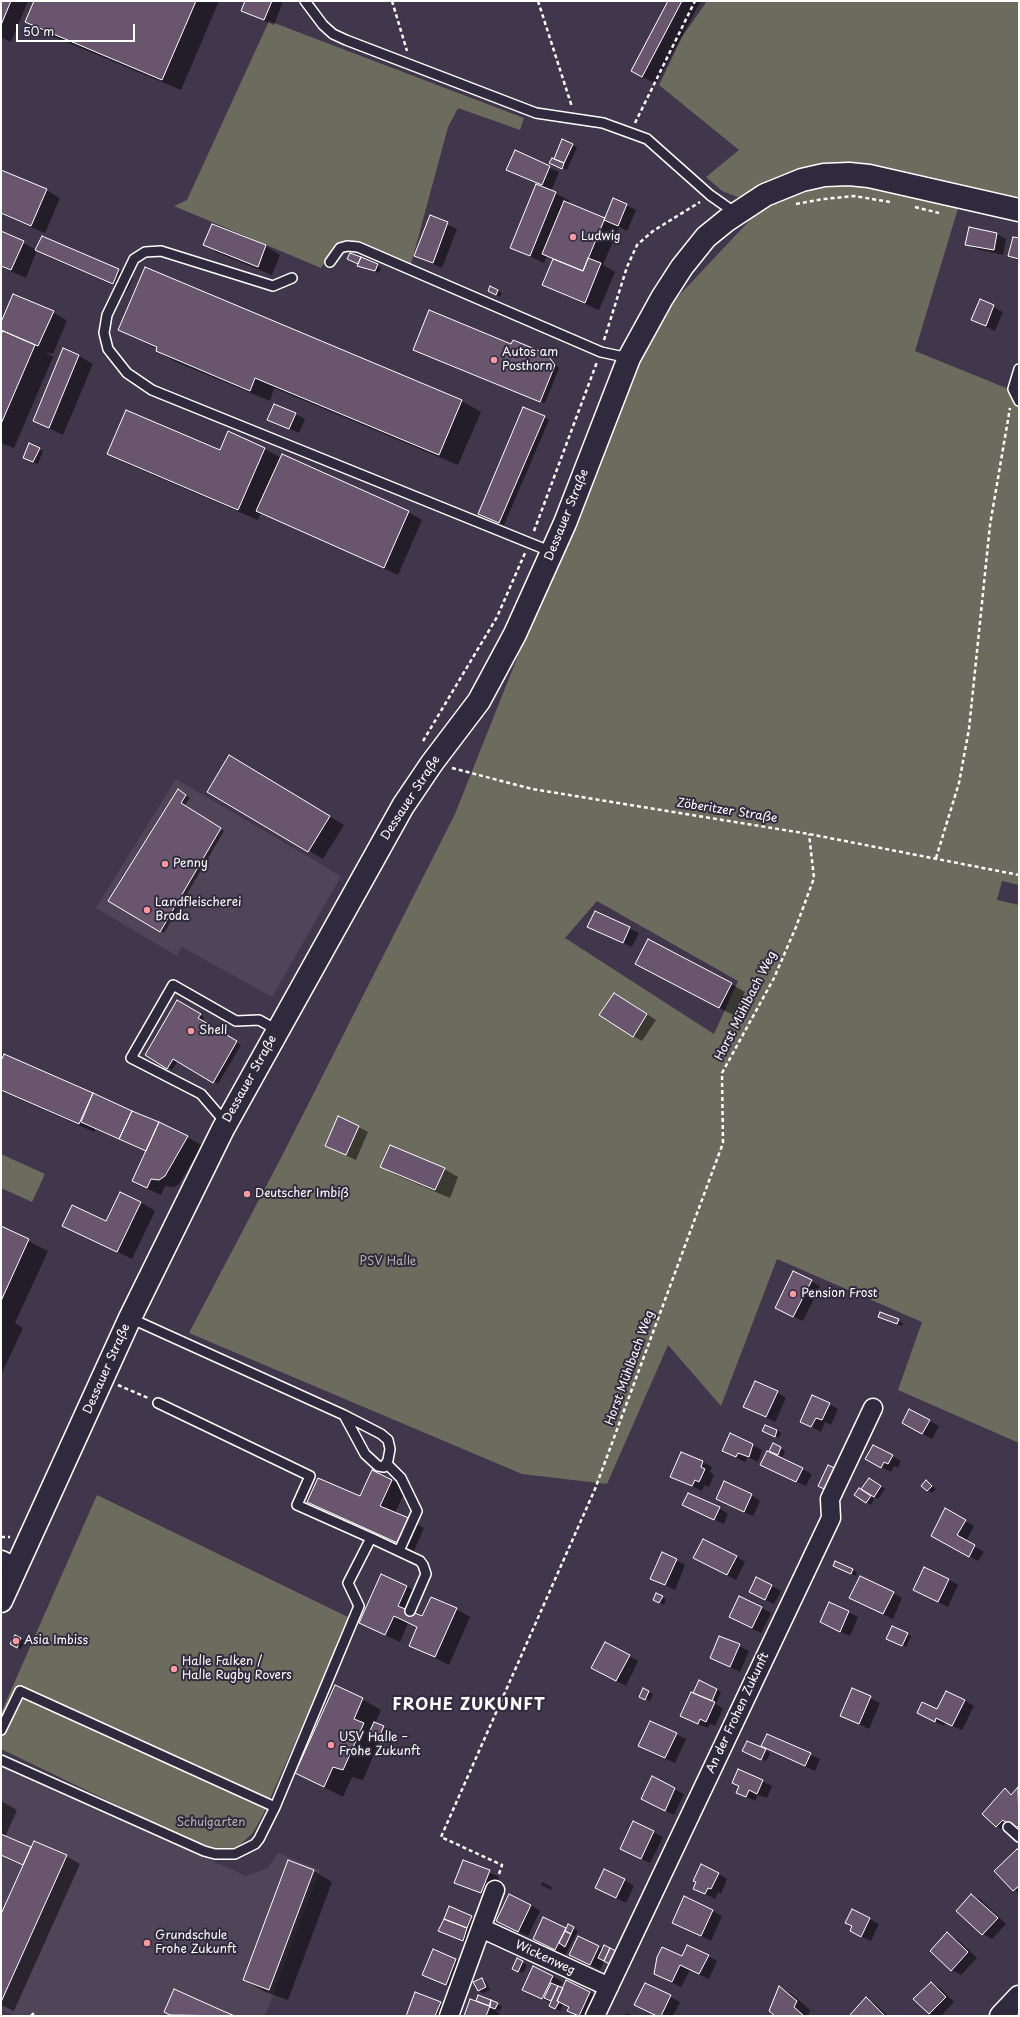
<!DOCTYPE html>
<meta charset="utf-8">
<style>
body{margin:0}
#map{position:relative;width:1020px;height:2017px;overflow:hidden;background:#40374c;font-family:"Playpen Sans",sans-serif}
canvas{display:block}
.frame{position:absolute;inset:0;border:2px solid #fff;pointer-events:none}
.scale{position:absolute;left:16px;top:24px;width:119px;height:18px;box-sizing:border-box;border:2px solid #fff;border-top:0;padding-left:5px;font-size:12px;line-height:14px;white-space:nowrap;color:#fff;-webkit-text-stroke:3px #2f2a3d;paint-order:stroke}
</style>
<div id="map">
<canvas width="1020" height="2017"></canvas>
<div class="frame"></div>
<div class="scale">50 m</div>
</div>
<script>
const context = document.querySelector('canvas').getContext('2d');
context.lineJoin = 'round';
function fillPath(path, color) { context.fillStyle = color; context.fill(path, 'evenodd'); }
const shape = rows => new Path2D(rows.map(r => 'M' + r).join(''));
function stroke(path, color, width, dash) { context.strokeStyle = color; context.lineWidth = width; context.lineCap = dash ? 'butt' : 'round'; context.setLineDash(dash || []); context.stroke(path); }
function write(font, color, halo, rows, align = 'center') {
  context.font = font + ' "Playpen Sans",sans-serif'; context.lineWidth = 4; context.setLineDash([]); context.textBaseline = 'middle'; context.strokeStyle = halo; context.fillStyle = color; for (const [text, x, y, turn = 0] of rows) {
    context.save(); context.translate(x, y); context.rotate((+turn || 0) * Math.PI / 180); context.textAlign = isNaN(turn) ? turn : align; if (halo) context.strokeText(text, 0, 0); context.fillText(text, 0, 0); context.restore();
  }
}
const built = shape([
 [176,779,341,876,272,997,182,947,177,956,96,908],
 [1,1765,246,1876,268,1868,278,1853,320,1870,265,2016,16,2016,1,2009,1,1870,3,1865,1,1864]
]);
const green = shape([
 [707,1,1019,1,1019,201,889,171,740,198,722,191,706,177,739,150,659,85,682,37],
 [269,21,524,118,520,130,458,108,448,127,411,264,349,240,336,243,321,268,174,206,187,200],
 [852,176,959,205,915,351,1011,390,1019,404,1019,885,1002,881,997,900,1019,905,1019,1443,898,1390,922,1322,777,1259,721,1406,668,1345,607,1484,522,1474,189,1333,283,1154,455,814,627,382,671,304,765,204],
 [597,901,738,981,714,1034,565,938],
 [1,1154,45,1174,32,1202,1,1188],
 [97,1495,350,1618,262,1817,252,1834,236,1848,220,1850,206,1848,1,1749,1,1713]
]);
const shadow = shape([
 [1,1,28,1,11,42,1,37],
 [35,1,219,1,181,90,45,33,26,22],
 [246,1,283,1,274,25,242,11],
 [669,1,701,1,656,84,632,71],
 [572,145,577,147,567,170,555,165,554,160],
 [515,152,559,172,551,191,570,201,568,204,605,220,614,199,636,210,627,231,619,227,603,265,615,272,599,310,558,292,543,284,554,259,547,256,544,263,511,247,538,184,508,170],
 [1,171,46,190,60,198,45,233,1,214],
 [430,217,457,229,442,268,415,256],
 [212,225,266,246,280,255,272,275,218,253,204,245],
 [1,232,37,250,42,237,119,270,133,278,127,291,51,258,37,250,26,278,1,267],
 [997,234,1006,239,1003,255,976,249,967,244],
 [1019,239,1019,261,1010,256],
 [348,259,377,265,381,268,379,273,369,269,368,270],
 [145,268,462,401,481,412,458,465,274,388,270,401,176,362,157,351,158,349,119,330],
 [491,288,502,293,500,297,489,291],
 [981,301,1003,312,995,331,973,320],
 [53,312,67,321,53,354,46,352,53,357,14,448,1,443,1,337,4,331,1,329,1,324],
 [419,352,546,355,551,358,559,368,545,403],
 [79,356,93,364,63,435,34,421],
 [295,414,305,419,299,433,269,419],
 [544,417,549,420,504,525,483,516],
 [39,449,43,451,38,464,28,460],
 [265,449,281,458,408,512,422,520,398,575,261,513,258,520,127,464,108,453],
 [229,757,344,825,323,859,208,792],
 [182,792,190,798,184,806,224,831,164,933,109,901],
 [589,927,629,928,639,933,632,947],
 [636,964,731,984,745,992,733,1015],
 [624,999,656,1020,642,1041,633,1036],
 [178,1001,204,1017,202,1022,241,1045,218,1084,178,1061,172,1070,146,1055],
 [1,1053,159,1123,202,1145,179,1184,174,1187,165,1186,161,1195,148,1189,134,1181,147,1152,95,1129,94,1132,1,1091],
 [339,1117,368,1132,356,1160,326,1146],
 [382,1167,444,1169,458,1177,450,1198,396,1175],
 [140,1202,155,1211,132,1259,64,1225,106,1222],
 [1,1227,48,1251,15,1323,23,1328,2,1373,1,1372],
 [811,1281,820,1286,803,1321,785,1313],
 [881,1313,903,1323,902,1326,879,1317],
 [777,1392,786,1398,775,1422,744,1407],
 [829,1404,838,1409,831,1425,825,1422,821,1432,801,1421],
 [910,1410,939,1426,932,1439,903,1423],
 [777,1430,781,1433,779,1438,768,1433],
 [731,1435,762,1450,758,1462,748,1457,745,1462,723,1451],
 [773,1445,785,1451,783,1457,771,1451],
 [892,1456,901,1461,898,1468,894,1466,891,1472,875,1464],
 [703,1462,712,1467,710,1472,714,1475,709,1487,704,1485,702,1491,671,1476],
 [802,1469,812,1474,806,1486,771,1470],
 [869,1479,885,1489,878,1499,870,1494,874,1499,871,1505,856,1495,862,1491],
 [392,1480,406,1489,395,1513,424,1528,414,1551,309,1502,360,1498],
 [926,1482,936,1489,932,1493,923,1486],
 [751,1495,760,1501,753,1516,726,1504],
 [719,1508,728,1514,724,1524,693,1510],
 [945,1510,974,1526,966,1541,984,1552,978,1561,932,1535],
 [736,1556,745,1562,736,1580,704,1563],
 [676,1560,685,1565,675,1590,651,1578],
 [836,1562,857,1572,856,1576,838,1568],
 [948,1579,958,1585,948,1607,914,1590],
 [407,1586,421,1595,412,1613,423,1618,456,1609,470,1617,449,1665,410,1645,418,1628,408,1623,400,1642,360,1623],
 [772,1586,781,1591,774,1604,759,1597],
 [893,1593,902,1598,893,1619,860,1603],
 [662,1597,666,1599,664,1605,655,1600],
 [830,1603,858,1617,850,1636,830,1627],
 [762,1608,771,1613,761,1633,730,1617],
 [907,1634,911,1636,906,1647,892,1641],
 [16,1636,25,1641,21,1649,15,1646],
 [720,1637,749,1651,740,1672,711,1658],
 [629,1656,638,1661,626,1686,602,1673],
 [700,1682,721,1692,716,1704,723,1709,715,1726,710,1724,708,1728,691,1721,698,1696],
 [852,1689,880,1703,869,1729,841,1715],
 [643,1690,653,1694,650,1701,640,1696],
 [362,1699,381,1710,375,1724,388,1730,382,1741,380,1740,363,1780,352,1777,343,1797,296,1773],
 [964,1700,974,1706,962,1730,946,1723,944,1726,927,1718],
 [650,1722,686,1739,675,1763,649,1751],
 [767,1735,820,1759,815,1771,762,1746],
 [765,1750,770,1753,766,1761,748,1753],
 [738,1770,772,1786,767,1798,758,1795,755,1801,737,1792,740,1786],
 [652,1778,684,1794,674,1815,642,1799],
 [1019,1788,1019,1832,1011,1835,997,1826,983,1814,1005,1790,1013,1795],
 [1,1801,17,1810,5,1837,32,1848,66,1856,80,1864,14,2011,1,2005,1,1917,24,1866,1,1856],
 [653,1832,663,1837,650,1863,621,1849],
 [1019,1851,1019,1893,1014,1890],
 [464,1861,499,1877,491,1898,456,1883],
 [314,1871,332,1882,288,2000,263,1991,244,1980],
 [718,1873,727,1879,721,1894,718,1892,715,1899,694,1888,697,1882],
 [624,1880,634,1886,626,1903,596,1888],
 [542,1882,552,1887,551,1890,541,1885],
 [972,1895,981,1900,1006,1924,992,1939,983,1934],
 [684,1897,722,1916,711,1941,673,1922],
 [531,1905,540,1911,528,1936,506,1926],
 [449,1907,481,1922,472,1945,440,1931],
 [853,1910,879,1924,871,1941,860,1936,853,1926],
 [544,1918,566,1929,568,1926,578,1931,565,1955,534,1939],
 [947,1934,957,1939,977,1958,961,1975,952,1970],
 [579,1937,603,1949,604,1960,600,1970,570,1955],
 [708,1956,717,1961,709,1979,690,1970,681,1987,655,1974,683,1957],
 [455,1959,465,1965,455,1989,424,1975],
 [517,1960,527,1965,523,1973,517,1971],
 [553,1976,562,1982,559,1988,590,1992,599,1998,590,2016,579,2016,569,2010,570,2008,563,2004,560,2011,554,2008,551,2003,524,1990],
 [482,1979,486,1982,490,1990,483,1993,478,1991],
 [931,1983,940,1988,954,2002,941,2016,935,2016,929,2013],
 [645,1984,680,2002,673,2016,658,2016],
 [780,1987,793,1995,810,2010,808,2016,776,2016],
 [175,1990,233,2016,171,2016],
 [478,1997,502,2006,500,2011,495,2010,499,2013,498,2016,465,2016,476,2002],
 [866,1999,875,2004,888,2016,850,2016],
 [440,2003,449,2008,446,2016,407,2016],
 [626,2013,633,2016,625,2016]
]);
const building = shape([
 [1,1,11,1,1,25,1,1],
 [34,1,196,1,162,80,25,22,34,1],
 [245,1,272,1,264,20,241,11,245,1],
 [668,1,682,1,642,77,631,71,668,1],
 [562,139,573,144,564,163,554,159,562,139],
 [515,150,550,166,542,185,506,170,515,150],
 [552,158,564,163,562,169,549,163,552,158],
 [1,170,47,189,31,226,1,213,1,170],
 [536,184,556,192,530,256,510,248,536,184],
 [613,198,627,204,618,226,604,220,613,198],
 [564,201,605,218,583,271,542,254,564,201],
 [430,215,448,222,433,263,414,256,430,215],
 [212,224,266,245,258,267,203,245,212,224],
 [969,227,997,233,994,250,965,245,969,227],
 [1,231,24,241,11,270,1,266,1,231],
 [42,236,119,269,113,284,35,250,42,236],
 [1013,237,1019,238,1019,259,1008,256,1013,237],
 [350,253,361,257,358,264,347,259,350,253],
 [361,257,378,264,375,271,357,266,361,257],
 [588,258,601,263,585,303,542,285,553,259,583,271,588,258],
 [145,267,462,400,439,455,255,378,250,391,156,351,157,347,118,330,145,267],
 [490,286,498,290,496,295,488,291,490,286],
 [13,294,54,311,38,346,1,330,1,322,13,294],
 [980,299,994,305,986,326,971,320,980,299],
 [429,310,511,344,513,340,547,354,555,365,540,402,413,350,429,310],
 [3,331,35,345,1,424,1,334,3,331],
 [63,348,79,355,49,428,33,421,63,348],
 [274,404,296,413,289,429,267,420,274,404],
 [523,407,545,416,499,523,478,514,523,407],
 [126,410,220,450,228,431,265,448,238,510,107,454,126,410],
 [29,443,40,448,33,462,23,458,29,443],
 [282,454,409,511,384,568,256,511,282,454],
 [229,755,330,816,308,852,207,792,229,755],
 [178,789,186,795,181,803,221,828,160,932,108,901,178,789],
 [595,911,630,927,623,943,587,927,595,911],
 [648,939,732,983,719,1008,635,964,648,939],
 [614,993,647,1014,633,1037,599,1015,614,993],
 [177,1000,201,1014,198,1018,237,1041,213,1083,173,1059,167,1069,145,1055,177,1000],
 [4,1054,93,1093,79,1124,1,1090,1,1061,4,1054],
 [93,1093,132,1111,119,1139,81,1122,93,1093],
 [132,1111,159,1122,146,1151,119,1139,132,1111],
 [338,1116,359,1126,346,1155,325,1146,338,1116],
 [159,1122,188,1136,165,1176,159,1180,151,1179,147,1188,132,1181,159,1122],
 [390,1145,445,1168,435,1190,380,1167,390,1145],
 [120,1192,141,1202,117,1252,62,1226,72,1205,106,1221,120,1192],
 [1,1226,29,1239,1,1301,1,1226],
 [793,1271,812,1280,793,1317,775,1308,793,1271],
 [880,1312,899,1319,897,1324,878,1317,880,1312],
 [755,1381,778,1391,766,1417,743,1407,755,1381],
 [812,1395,830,1403,822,1420,816,1418,811,1427,800,1422,812,1395],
 [909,1409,930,1420,922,1434,902,1423,909,1409],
 [765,1425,777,1430,775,1437,762,1431,765,1425],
 [730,1433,753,1444,749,1457,738,1453,736,1457,722,1451,730,1433],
 [773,1443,781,1447,778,1455,769,1451,773,1443],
 [873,1445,893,1455,888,1464,884,1462,881,1468,865,1459,873,1445],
 [767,1451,803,1468,796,1482,760,1465,767,1451],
 [681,1452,703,1461,701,1467,705,1469,699,1482,695,1480,692,1486,670,1477,681,1452],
 [828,1465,837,1469,828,1491,818,1486,828,1465],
 [372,1470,392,1480,380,1506,411,1519,400,1544,307,1502,318,1478,360,1496,372,1470],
 [869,1478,881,1486,874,1497,861,1489,869,1478],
 [926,1480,932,1486,927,1491,921,1486,926,1480],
 [724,1481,752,1494,744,1512,716,1499,724,1481],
 [859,1488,871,1496,866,1503,854,1495,859,1488],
 [688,1493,720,1507,714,1520,682,1505,688,1493],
 [945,1508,966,1520,957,1535,975,1545,969,1557,931,1536,945,1508],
 [703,1539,737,1556,727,1575,693,1558,703,1539],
 [662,1552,677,1559,665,1585,650,1579,662,1552],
 [835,1561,853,1569,851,1574,833,1566,835,1561],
 [924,1567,949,1579,938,1602,913,1590,924,1567],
 [381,1574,407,1586,398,1606,422,1616,431,1597,457,1608,435,1657,409,1646,417,1627,394,1616,385,1635,359,1623,381,1574],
 [860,1576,894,1592,883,1614,849,1598,860,1576],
 [756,1577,772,1585,765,1600,749,1592,756,1577],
 [656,1593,663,1596,659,1603,653,1600,656,1593],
 [739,1596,762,1607,752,1628,729,1617,739,1596],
 [829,1602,849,1611,840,1632,820,1622,829,1602],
 [892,1626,908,1633,902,1646,886,1639,892,1626],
 [15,1635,21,1638,17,1648,10,1644,15,1635],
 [719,1636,740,1644,730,1667,710,1658,719,1636],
 [605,1642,630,1655,616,1681,591,1668,605,1642],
 [699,1680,717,1689,712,1701,693,1693,699,1680],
 [335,1685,363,1698,354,1719,364,1723,343,1770,333,1767,324,1787,295,1773,335,1685],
 [643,1688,649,1691,645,1700,639,1697,643,1688],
 [852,1688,871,1696,859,1724,840,1716,852,1688],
 [946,1691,965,1700,952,1726,936,1718,935,1722,917,1713,922,1702,937,1709,946,1691],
 [691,1692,715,1702,706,1722,700,1719,698,1724,680,1716,691,1692],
 [650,1721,677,1733,665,1758,638,1746,650,1721],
 [374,1722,384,1726,378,1740,368,1735,374,1722],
 [767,1734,811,1753,805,1766,761,1746,767,1734],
 [747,1741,766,1749,761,1760,742,1751,747,1741],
 [738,1769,763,1780,757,1794,749,1790,746,1797,736,1793,739,1786,732,1783,738,1769],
 [652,1776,675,1788,665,1811,641,1799,652,1776],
 [1018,1787,1019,1825,1014,1830,1003,1820,996,1827,982,1814,1005,1788,1011,1795,1018,1787],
 [633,1821,654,1831,641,1859,620,1849,633,1821],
 [1,1834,31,1847,23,1865,1,1855,1,1834],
 [34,1841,67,1855,1,2002,1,1914,34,1841],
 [1017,1849,1019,1850,1019,1886,1013,1891,994,1871,1017,1849],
 [288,1860,314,1870,269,1990,243,1980,288,1860],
 [463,1860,490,1870,481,1893,454,1883,463,1860],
 [701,1864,719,1873,711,1889,708,1888,705,1894,693,1889,696,1882,693,1881,701,1864],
 [604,1869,625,1879,616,1898,595,1888,604,1869],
 [509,1894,531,1905,518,1932,496,1921,509,1894],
 [971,1894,998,1918,982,1935,956,1911,971,1894],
 [684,1896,713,1910,701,1936,672,1923,684,1896],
 [449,1906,472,1916,467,1928,444,1919,449,1906],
 [852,1909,870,1918,861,1937,850,1931,852,1926,845,1923,852,1909],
 [543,1917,566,1928,555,1950,533,1939,543,1917],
 [444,1919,467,1928,463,1941,438,1931,444,1919],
 [568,1924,574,1927,571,1934,565,1931,568,1924],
 [565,1931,571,1934,565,1947,559,1943,565,1931],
 [947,1932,968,1952,951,1971,930,1951,947,1932],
 [578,1936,599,1946,590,1965,569,1955,578,1936],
 [604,1945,610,1948,604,1961,598,1958,604,1945],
 [687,1945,709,1955,699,1974,680,1965,672,1982,654,1974,657,1957,662,1947,682,1956,687,1945],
 [610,1948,618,1952,611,1965,604,1961,610,1948],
 [433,1949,456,1959,446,1985,422,1975,433,1949],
 [517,1958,523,1961,518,1972,512,1969,517,1958],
 [533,1966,553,1976,542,1999,522,1990,533,1966],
 [482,1978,486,1987,478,1991,473,1982,482,1978],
 [566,1980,590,1992,579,2016,567,2011,569,2007,557,2001,566,1980],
 [931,1982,946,1997,929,2014,913,1999,931,1982],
 [551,1983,558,1986,551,2001,544,1998,551,1983],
 [645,1983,671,1995,661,2016,657,2016,634,2005,645,1983],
 [558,1986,563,1988,557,2001,559,2002,555,2009,549,2006,558,1986],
 [779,1986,797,2001,794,2007,804,2016,775,2016,769,2011,779,1986],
 [174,1989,223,2011,235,2016,170,2015,164,2012,174,1989],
 [415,1992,441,2002,435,2016,406,2016,415,1992],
 [478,1995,491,2000,489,2006,476,2001,478,1995],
 [866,1997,885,2016,849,2016,866,1997],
 [470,1999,490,2006,486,2016,464,2016,470,1999],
 [491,2000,498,2003,495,2009,490,2007,491,2000]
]);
const path = shape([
 [392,1,407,51],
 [538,1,572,107],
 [635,123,695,1],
 [796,204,824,199,854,196,890,202],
 [915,207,939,213],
 [604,340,627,267,637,245,653,231,700,202],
 [534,531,597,362],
 [423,741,497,617,525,553],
 [452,768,532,789,809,834,1019,875],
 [936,858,959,783,969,729,990,525,1010,408],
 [118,1385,148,1398],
 [1,1537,10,1537],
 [499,1874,502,1865,441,1837,595,1489,723,1143,722,1073,774,978,796,927,814,878,809,834],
 [31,2016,34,2013]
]);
const service = shape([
 [305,1,323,25,333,34,346,40,536,113,603,123,647,139,710,195,737,214],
 [330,262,340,248,347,246,358,247,601,352,629,358],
 [292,278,273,286,161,251,145,252,134,259,107,315,104,333,108,349,127,373,152,390,552,552],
 [1019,369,1013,389,1019,401],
 [226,1123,201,1094,131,1058,173,985,236,1021,259,1020,277,1030],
 [130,1318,344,1415,381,1434,388,1440,390,1449,388,1460,384,1467,378,1466,365,1454,344,1415],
 [158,1403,310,1476,297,1505,371,1538],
 [387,1464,401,1478,417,1511,399,1551],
 [1,1730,20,1691,275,1807,259,1839,255,1844,235,1854,215,1854,204,1851,1,1760],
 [275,1807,359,1606,348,1583,371,1538,420,1561,423,1565,426,1574,410,1611],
 [1008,1827,1019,1837]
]);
const minor = shape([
 [481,1928,495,1890],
 [449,2016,481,1928,609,1987],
 [595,2016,831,1518,830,1499,873,1408]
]);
const tertiary = shape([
 [1,1562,15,1569],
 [1001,2016,1019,1997]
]);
const secondary = shape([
 [1,1601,130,1318,223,1129,403,806,432,763,479,701,515,634,565,523,629,358,662,298,682,267,706,237,727,220,765,195,802,180,824,175,849,174,869,176,1019,210]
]);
const markers = [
 [573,237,4,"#ff9aa2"],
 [494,360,4,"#ff9aa2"],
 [165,864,4,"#ff9aa2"],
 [147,910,4,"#ff9aa2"],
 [191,1031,4,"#ff9aa2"],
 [247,1194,4,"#ff9aa2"],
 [793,1294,4,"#ff9aa2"],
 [16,1641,4,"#ff9aa2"],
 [174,1669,4,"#ff9aa2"],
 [331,1745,4,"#ff9aa2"],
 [147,1943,4,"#ff9aa2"]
];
const poiNames = [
 ["Ludwig",581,237],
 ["Autos am",502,353],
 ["Posthorn",502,367],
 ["Penny",173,864],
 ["Landfleischerei",155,903],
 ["Broda",155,917],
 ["Shell",199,1031],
 ["Deutscher Imbiß",255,1194],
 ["Pension Frost",801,1294],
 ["Asia Imbiss",24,1641],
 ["Halle Falken /",182,1662],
 ["Halle Rugby Rovers",182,1676],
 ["USV Halle –",339,1738],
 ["Frohe Zukunft",339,1752],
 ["Grundschule",155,1936],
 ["Frohe Zukunft",155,1950]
];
const streetNames = [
 ["Dessauer Straße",567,515,-68],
 ["Dessauer Straße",411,798,-57],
 ["Zöberitzer Straße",727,811,9],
 ["Horst Mühlbach Weg",746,1006,-63],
 ["Dessauer Straße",250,1079,-61],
 ["Horst Mühlbach Weg",630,1368,-70],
 ["Dessauer Straße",107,1369,-66],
 ["An der Frohen Zukunft",738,1713,-65],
 ["Wickenweg",545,1958,25]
];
const parkNames = [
 ["PSV Halle",388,1262],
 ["Schulgarten",211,1823]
];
const districtNames = [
 ["FROHE ZUKUNFT",469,1706]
];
fillPath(built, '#504459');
fillPath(green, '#6b6c5e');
fillPath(shadow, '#0007');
fillPath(building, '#69566e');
stroke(building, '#fff', 1);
stroke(service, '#fff', 12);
stroke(minor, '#fff', 21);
stroke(tertiary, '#fff', 25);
stroke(secondary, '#fff', 25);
stroke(path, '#fff', 2.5, [4, 3]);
stroke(service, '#2f2a3d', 9);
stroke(minor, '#2f2a3d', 18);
stroke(tertiary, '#2f2a3d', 22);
stroke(secondary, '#2f2a3d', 22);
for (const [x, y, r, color] of markers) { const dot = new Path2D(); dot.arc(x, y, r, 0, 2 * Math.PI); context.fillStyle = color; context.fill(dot); stroke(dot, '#2f2a3d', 1.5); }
write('12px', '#fff', '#2f2a3d', poiNames, 'left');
write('12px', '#fff', '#2f2a3d', streetNames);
write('12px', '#b5b6ae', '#2f2a3d', parkNames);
context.letterSpacing = '1px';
write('bold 16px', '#fff', '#2f2a3d', districtNames);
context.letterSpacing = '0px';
</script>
